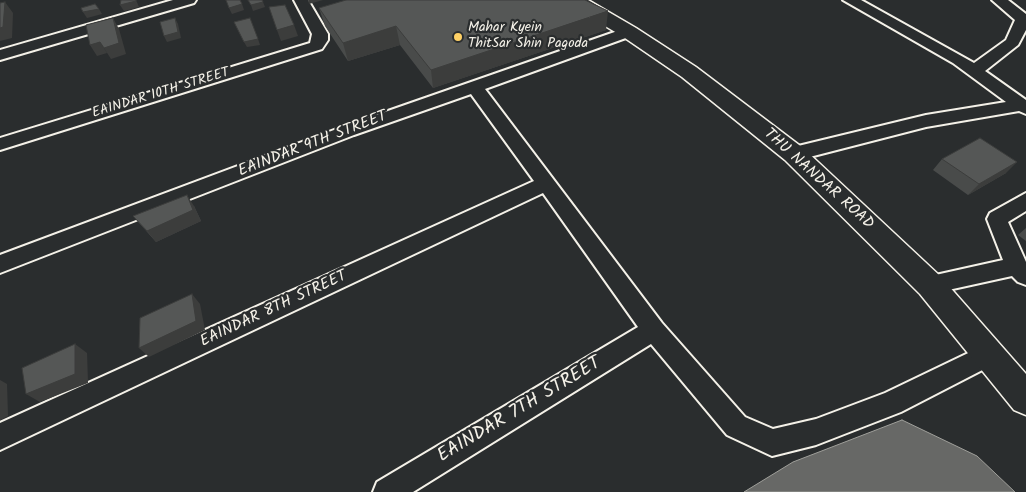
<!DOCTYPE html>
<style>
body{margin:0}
canvas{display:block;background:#2a2d2e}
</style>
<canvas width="1026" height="492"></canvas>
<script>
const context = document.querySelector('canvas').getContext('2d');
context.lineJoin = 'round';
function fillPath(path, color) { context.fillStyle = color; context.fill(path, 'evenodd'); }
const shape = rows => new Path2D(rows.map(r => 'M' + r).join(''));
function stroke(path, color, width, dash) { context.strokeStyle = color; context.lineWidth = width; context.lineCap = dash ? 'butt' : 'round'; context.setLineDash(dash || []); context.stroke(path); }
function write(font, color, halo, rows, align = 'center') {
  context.font = font + ' Kalam,sans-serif'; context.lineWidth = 4.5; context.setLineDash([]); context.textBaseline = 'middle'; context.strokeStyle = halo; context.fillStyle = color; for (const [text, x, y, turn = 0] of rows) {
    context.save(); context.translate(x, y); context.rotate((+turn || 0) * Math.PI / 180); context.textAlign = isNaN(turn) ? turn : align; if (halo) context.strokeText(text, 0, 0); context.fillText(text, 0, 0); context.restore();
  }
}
const water = shape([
 [902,420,977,456,1015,492,744,492,793,462,902,420]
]);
const street = shape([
 [173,0,196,0,194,3,0,60,0,50,173,0],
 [294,0,308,0,328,34,328,40,322,49,0,150,0,138,310,43,312,34,294,0],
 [843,0,861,0,974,63,1006,40,1015,20,992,0,1008,0,1026,14,1026,30,1018,45,985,71,1026,100,1026,114,1019,111,926,127,794,161,787,159,785,154,787,149,794,147,926,115,1006,102,953,63,843,0],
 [629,27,637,32,634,35,485,89,662,323,745,417,773,429,816,419,885,393,987,344,996,347,999,355,996,363,901,412,816,445,772,456,727,435,651,344,413,492,373,492,377,482,638,327,543,193,0,450,0,423,534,181,471,94,354,135,0,273,0,255,342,127,629,27],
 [1026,193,1026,211,1008,222,1026,262,1026,285,1018,282,1012,276,930,294,922,292,919,285,922,278,1003,260,987,219,990,213,1026,193]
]);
const secondary = shape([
 [566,0,588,0,636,28,696,67,803,148,940,276,1026,374,1026,415,1014,410,920,294,785,160,682,77,622,36,568,4,566,0]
]);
const wall = shape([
 [319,8,606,30,433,88,400,45,348,61,325,26],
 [942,159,1006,173,968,195,933,170],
 [194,206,201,221,156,242,133,216],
 [1026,228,1026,241,1018,235]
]);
const shadedWall = shape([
 [136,0,139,7,124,11,120,5],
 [308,0,323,0,309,4],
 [5,2,13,13,12,38,0,41,0,28],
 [263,2,265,7,253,11,251,5],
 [242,4,244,10,232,14,229,8],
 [99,9,102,14,87,18,83,12],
 [608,11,606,30,433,88,431,70],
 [113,18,119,29,126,54,111,59,104,48],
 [175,18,178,24,181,38,167,42,164,36],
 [294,25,298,36,281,41,277,30],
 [396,26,400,45,348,61,343,43],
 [258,39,260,45,247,47,244,42],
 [100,42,107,53,97,56,90,45],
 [1017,162,1006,173,968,195,979,184],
 [187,195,194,206,201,221,156,242,147,231],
 [192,294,200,304,205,330,149,357,139,348],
 [75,344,87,353,88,383,40,402,26,394],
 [0,380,7,384,8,416,0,420]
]);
const building = shape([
 [121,0,136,0,136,1,120,5,121,0],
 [226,0,240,0,242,4,229,8,226,0],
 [248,0,262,0,263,2,251,5,248,0],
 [346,0,585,0,608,11,431,70,396,26,343,43,319,8,346,0],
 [5,2,3,27,0,28,0,3,5,2],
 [95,4,99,9,83,12,81,8,95,4],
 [285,5,294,25,277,30,269,7,285,5],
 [113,18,119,43,104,48,100,42,90,45,86,25,113,18],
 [175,18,178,32,164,36,160,22,175,18],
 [250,18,258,39,244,42,234,22,250,18],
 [980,138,1017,162,979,184,942,159,980,138],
 [187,195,193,210,147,231,133,216,187,195],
 [192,294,196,321,139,348,140,318,192,294],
 [75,344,75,374,26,394,22,368,75,344]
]);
const markers = [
 [458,37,5,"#ffd166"]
];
const farPoinames = [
 ["Mahar Kyein",468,29],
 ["ThitSar Shin Pagoda",468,45]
];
const farStreetnames = [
 ["EAINDAR 10TH STREET",161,94,-17]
];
const streetNames = [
 ["EAINDAR 9TH STREET",313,145,-21],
 ["THU NANDAR ROAD",818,180,42],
 ["EAINDAR 8TH STREET",274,310,-25]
];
const nearStreetnames = [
 ["EAINDAR 7TH STREET",520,411,-31]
];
fillPath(water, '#676866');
stroke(water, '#9f9f9a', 1);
stroke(street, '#f4f1e8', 4);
stroke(secondary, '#f4f1e8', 3);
fillPath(street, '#2a2d2e');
fillPath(secondary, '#2a2d2e');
fillPath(wall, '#494b4a');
fillPath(shadedWall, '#3c3d3c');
fillPath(building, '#555756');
stroke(building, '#3c3d3c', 1);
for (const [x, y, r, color] of markers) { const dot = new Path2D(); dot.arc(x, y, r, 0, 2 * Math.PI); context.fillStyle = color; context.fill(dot); stroke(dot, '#2a2d2e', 2); }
write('14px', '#f4f1e8', '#2a2d2e', farPoinames, 'left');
write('14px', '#f4f1e8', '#2a2d2e', farStreetnames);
write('16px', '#f4f1e8', '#2a2d2e', streetNames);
write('19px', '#f4f1e8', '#2a2d2e', nearStreetnames);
</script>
